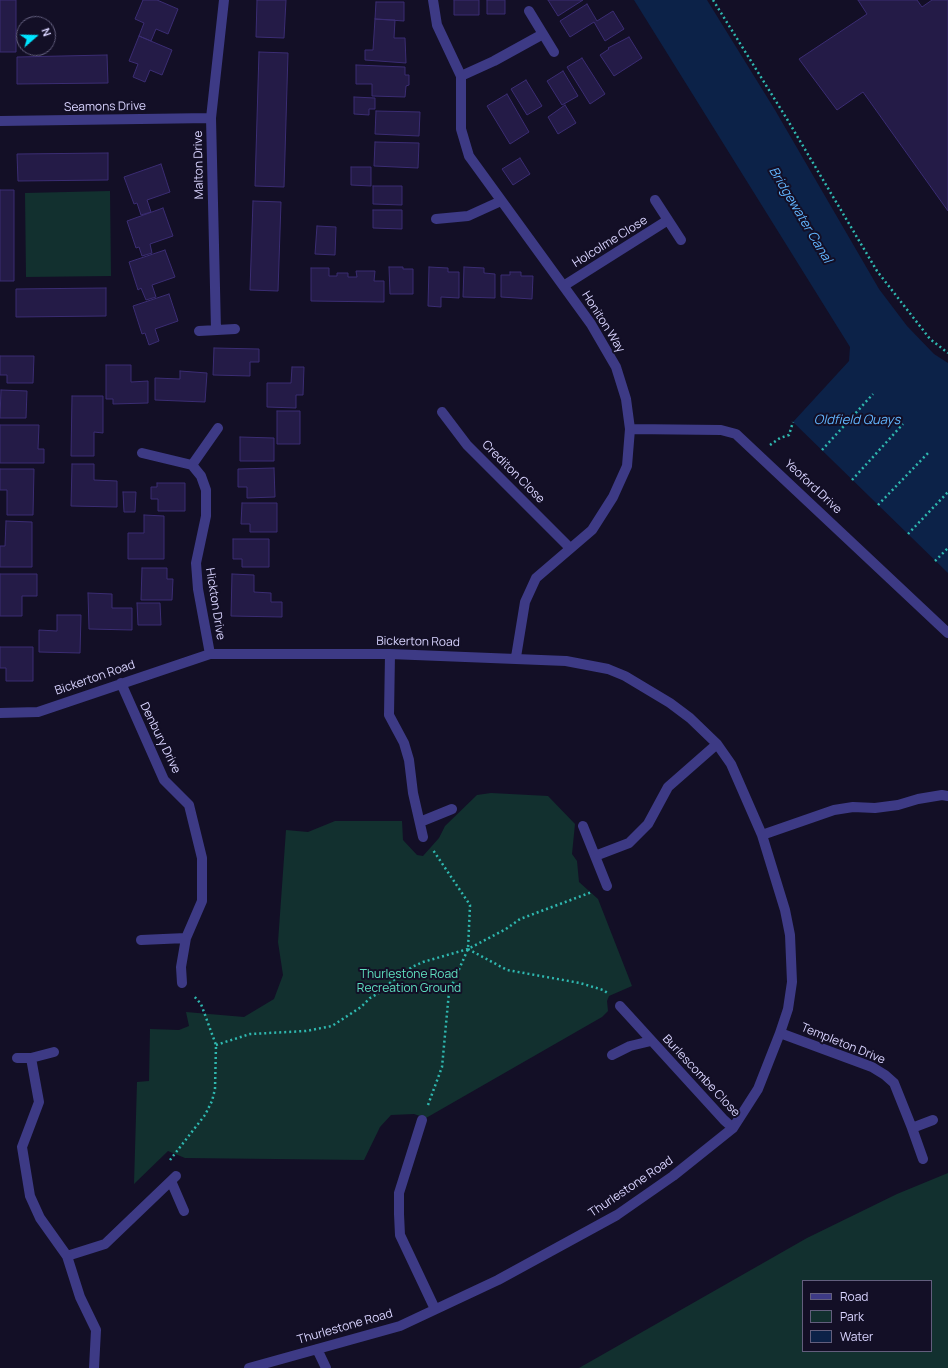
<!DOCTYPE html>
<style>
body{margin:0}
#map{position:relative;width:948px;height:1368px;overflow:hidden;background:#130f26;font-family:Manrope,sans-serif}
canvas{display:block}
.legend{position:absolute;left:802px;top:1280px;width:130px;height:72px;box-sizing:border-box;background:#130f26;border:1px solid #625e7d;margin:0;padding:5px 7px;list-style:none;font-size:12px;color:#d9d4ff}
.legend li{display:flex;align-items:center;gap:8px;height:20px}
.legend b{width:20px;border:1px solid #625e7d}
.north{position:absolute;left:16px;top:16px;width:40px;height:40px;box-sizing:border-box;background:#130f26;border:1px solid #625e7d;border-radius:50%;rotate:70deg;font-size:11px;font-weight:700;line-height:16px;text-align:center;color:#d9d4ff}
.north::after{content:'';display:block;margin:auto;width:14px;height:18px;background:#00e5ff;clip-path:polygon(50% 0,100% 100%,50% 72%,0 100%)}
</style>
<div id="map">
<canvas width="948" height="1368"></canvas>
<ul class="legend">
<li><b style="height:5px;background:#3d3a85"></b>Road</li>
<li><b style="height:11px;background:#12302f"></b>Park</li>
<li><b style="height:11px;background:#0c2248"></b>Water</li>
</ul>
<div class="north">N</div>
</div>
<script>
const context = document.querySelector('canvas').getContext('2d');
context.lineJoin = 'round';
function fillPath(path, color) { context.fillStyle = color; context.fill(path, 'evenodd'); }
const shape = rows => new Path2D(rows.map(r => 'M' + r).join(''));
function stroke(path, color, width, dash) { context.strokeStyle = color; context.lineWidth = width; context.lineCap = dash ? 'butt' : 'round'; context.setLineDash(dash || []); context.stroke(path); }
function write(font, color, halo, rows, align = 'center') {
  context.font = font + ' Manrope,sans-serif'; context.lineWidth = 4; context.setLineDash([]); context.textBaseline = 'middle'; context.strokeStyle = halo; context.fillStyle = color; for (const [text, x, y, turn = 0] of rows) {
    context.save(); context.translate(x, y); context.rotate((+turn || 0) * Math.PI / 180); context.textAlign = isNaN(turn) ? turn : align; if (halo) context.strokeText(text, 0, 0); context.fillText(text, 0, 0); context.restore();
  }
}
const green = shape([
 [110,191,111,276,26,277,25,193],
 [491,793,548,796,575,824,572,854,577,861,579,882,598,899,632,986,609,996,607,1001,608,1011,602,1017,426,1118,414,1114,391,1115,380,1127,364,1160,185,1158,168,1151,134,1184,137,1082,149,1081,150,1029,179,1030,189,1026,186,1012,244,1017,274,999,283,975,278,942,286,830,308,832,335,821,402,821,403,840,417,855,423,856,439,838,445,826,477,795],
 [948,1173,948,1368,579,1368,807,1238,897,1194],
 [803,1281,931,1281,931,1351,803,1351]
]);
const water = shape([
 [634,0,707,0,775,110,879,289,907,326,934,354,948,363,948,573,793,422,849,361,850,347]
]);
const building = shape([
 [0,0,16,0,16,52,0,52,0,0],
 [143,0,157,0,178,9,168,34,156,29,151,41,139,36,144,23,135,19,143,0],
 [257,0,286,0,284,38,256,37,257,0],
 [454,0,479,0,479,15,454,15,454,0],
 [487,0,505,0,505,14,487,14,487,0],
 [548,0,583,0,558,16,548,0],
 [858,0,917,0,922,7,932,0,948,0,948,211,863,92,837,110,799,59,867,14,858,0],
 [376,2,404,2,404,21,375,19,376,2],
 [587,4,597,21,613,11,624,29,605,41,594,22,570,37,560,21,587,4],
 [375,19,395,20,394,38,405,38,406,63,365,60,365,50,373,50,375,19],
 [139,36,172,50,162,75,150,70,145,82,133,77,138,64,129,61,139,36],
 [629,37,642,58,614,76,600,55,609,49,608,48,629,37],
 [259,52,288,53,284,187,255,186,259,52],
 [107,55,108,83,17,84,17,57,107,55],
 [582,58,605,94,590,104,567,67,582,58],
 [356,65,405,67,405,75,409,75,409,85,406,86,405,97,372,96,372,84,356,84,356,65],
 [563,71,578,96,562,105,547,81,563,71],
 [526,80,542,106,527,115,511,89,526,80],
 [507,94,529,132,510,144,487,106,507,94],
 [354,97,375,98,375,109,369,109,369,115,354,114,354,97],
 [565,105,576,123,558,134,548,117,565,105],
 [376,111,420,112,419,136,375,134,376,111],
 [375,142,419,143,418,168,374,166,375,142],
 [108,153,108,180,18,181,17,154,108,153],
 [520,158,530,174,513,185,502,169,520,158],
 [161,164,170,192,147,200,151,212,141,215,137,203,134,204,124,177,161,164],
 [351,167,371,167,371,186,351,185,351,167],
 [373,186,402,186,402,205,373,204,373,186],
 [0,190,14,190,14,281,0,281,0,190],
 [253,201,281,202,278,291,250,290,253,201],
 [163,208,173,236,150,244,152,253,142,256,139,247,136,248,127,221,163,208],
 [373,210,402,210,402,229,373,228,373,210],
 [317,226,336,227,335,255,315,254,317,226],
 [165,250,175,277,152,285,156,297,146,300,141,288,138,290,129,262,165,250],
 [389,267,403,267,403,269,413,269,413,294,390,294,389,267],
 [429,267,448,268,448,272,459,272,459,298,441,297,441,307,428,306,429,267],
 [464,267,484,268,484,273,495,274,495,298,463,297,464,267],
 [311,268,329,268,329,276,337,276,337,273,348,273,348,277,357,277,356,271,375,271,374,281,384,281,384,302,311,301,311,268],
 [510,272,521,272,521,276,533,276,532,299,501,297,501,275,510,275,510,272],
 [106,288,106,316,16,317,16,289,106,288],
 [169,294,178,321,155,329,159,341,149,345,145,333,142,334,133,306,169,294],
 [214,348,259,349,259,362,250,362,250,376,213,375,214,348],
 [0,356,34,356,33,383,7,383,7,375,0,375,0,356],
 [106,365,131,365,131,382,148,381,148,403,113,404,113,399,106,399,106,365],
 [292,367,304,367,303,395,296,395,296,408,267,407,267,383,291,383,292,367],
 [180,371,207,373,205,402,155,400,155,378,180,379,180,371],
 [1,390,27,391,26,418,0,418,1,390],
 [72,396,103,396,103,433,94,432,94,456,71,456,72,396],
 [277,411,300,411,300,444,277,444,277,411],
 [0,425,39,425,38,449,44,449,44,463,0,463,0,425],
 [240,437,274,438,274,461,240,461,240,437],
 [72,464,94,464,94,480,117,481,117,507,71,506,72,464],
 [274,468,275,497,247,498,247,487,238,487,238,469,274,468],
 [0,469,34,469,33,515,7,515,7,490,0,490,0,469],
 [157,483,185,483,185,511,158,511,158,499,151,499,151,487,157,487,157,483],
 [123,492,136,492,135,512,124,512,123,492],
 [242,503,277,503,277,532,250,532,250,524,241,524,242,503],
 [144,515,164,516,164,559,128,559,128,533,144,533,144,515],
 [6,521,32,522,32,567,0,567,0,546,5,546,6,521],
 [233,539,269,539,269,567,242,567,242,559,233,559,233,539],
 [142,568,167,568,167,579,173,579,172,600,141,600,142,568],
 [0,574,37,574,37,596,22,596,22,616,0,616,0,574],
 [232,574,254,575,254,592,271,593,271,602,282,602,282,617,231,616,232,574],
 [88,593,112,594,112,608,132,608,132,630,89,629,88,593],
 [137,603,160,603,161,625,138,625,137,603],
 [57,615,81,615,80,653,39,652,39,630,57,631,57,615],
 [0,647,33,647,33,681,6,681,6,668,0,668,0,647]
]);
const path = shape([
 [713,0,787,119,877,271,930,339,948,353],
 [770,445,780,438,789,435,793,422],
 [822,450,873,394],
 [852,480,903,424],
 [878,505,930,451],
 [908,534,948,492],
 [935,561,948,548],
 [468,949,507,970,580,983,603,990,609,994],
 [216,1045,250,1034,306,1031,332,1026,361,1007,370,998,382,991,391,982,412,967,423,962,468,949,506,929,520,919,592,892],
 [428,1105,442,1067,449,992,468,949,470,905,433,850],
 [170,1160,205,1115,212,1101,215,1089,216,1045,201,1004,193,995]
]);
const minor = shape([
 [433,0,437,25,461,76,461,129,469,156,591,324,616,367,626,399,630,429,627,466,613,497,592,530,536,578,525,602,516,657],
 [529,11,554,52],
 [461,76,494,61,543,34],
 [0,121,211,118],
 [655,200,681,240],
 [436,219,468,216,501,201],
 [565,285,668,220],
 [216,330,211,118,224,0],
 [199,331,235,329],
 [442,412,467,445,570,548],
 [630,429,721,430,736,434,948,633],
 [142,453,192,465],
 [210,654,198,589,196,563,206,516,206,490,201,476,192,465,218,428],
 [390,654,389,715,404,743,409,760,413,793,423,837],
 [121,683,164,780,189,805,202,858,202,901,186,938,181,967,182,983],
 [0,713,38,712,210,654,390,654,566,661,608,669,625,676,670,703,690,718,717,744,731,764,762,835,785,910,790,935,792,982,788,1009,780,1033,758,1089,733,1128,673,1176,617,1215,498,1280,400,1326,249,1368],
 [420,822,452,809],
 [583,826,607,886],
 [762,835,834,810,853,807,875,808,898,805,918,799,942,795,948,796],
 [595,856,629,843,648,824,668,787,717,744],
 [141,940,186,938],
 [620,1006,724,1120,733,1128],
 [780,1033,872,1067,885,1075,894,1083,912,1128],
 [612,1055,630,1046,651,1041],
 [17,1058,31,1058,54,1052],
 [31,1058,39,1102,22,1147,30,1196,40,1218,67,1256,80,1297,96,1330,94,1368],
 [422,1120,399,1193,399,1214,400,1235,435,1309],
 [923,1159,912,1128,933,1120],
 [171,1181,184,1211],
 [67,1256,105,1244,176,1176],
 [317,1349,326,1368]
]);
const streetNames = [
 ["Seamons Drive",105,107,-1],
 ["Malton Drive",199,165,-91],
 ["Holcolme Close",610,242,-32],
 ["Honiton Way",603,322,58],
 ["Crediton Close",513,472,45],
 ["Yeoford Drive",813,487,43],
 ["Hickton Drive",215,604,81],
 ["Bickerton Road",418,642,1],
 ["Bickerton Road",95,678,-19],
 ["Denbury Drive",160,738,64],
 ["Templeton Drive",843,1044,22],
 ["Burlescombe Close",701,1076,47],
 ["Thurlestone Road",631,1187,-34],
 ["Thurlestone Road",345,1327,-16]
];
const parkNames = [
 ["Thurlestone Road",409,975],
 ["Recreation Ground",409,989]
];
const waterNames = [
 ["Bridgewater Canal",800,215,59],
 ["Oldfield Quays",857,420]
];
fillPath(green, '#12302f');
fillPath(water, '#0c2248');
fillPath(building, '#241b47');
stroke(building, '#3b2d73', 1);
stroke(path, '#2fb8b0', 2.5, [2, 3]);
stroke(minor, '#3d3a85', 10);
write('12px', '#d9d4ff', '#130f26', streetNames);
write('12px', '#5fe0c0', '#130f26', parkNames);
write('italic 13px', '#62b6ff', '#130f26', waterNames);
</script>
